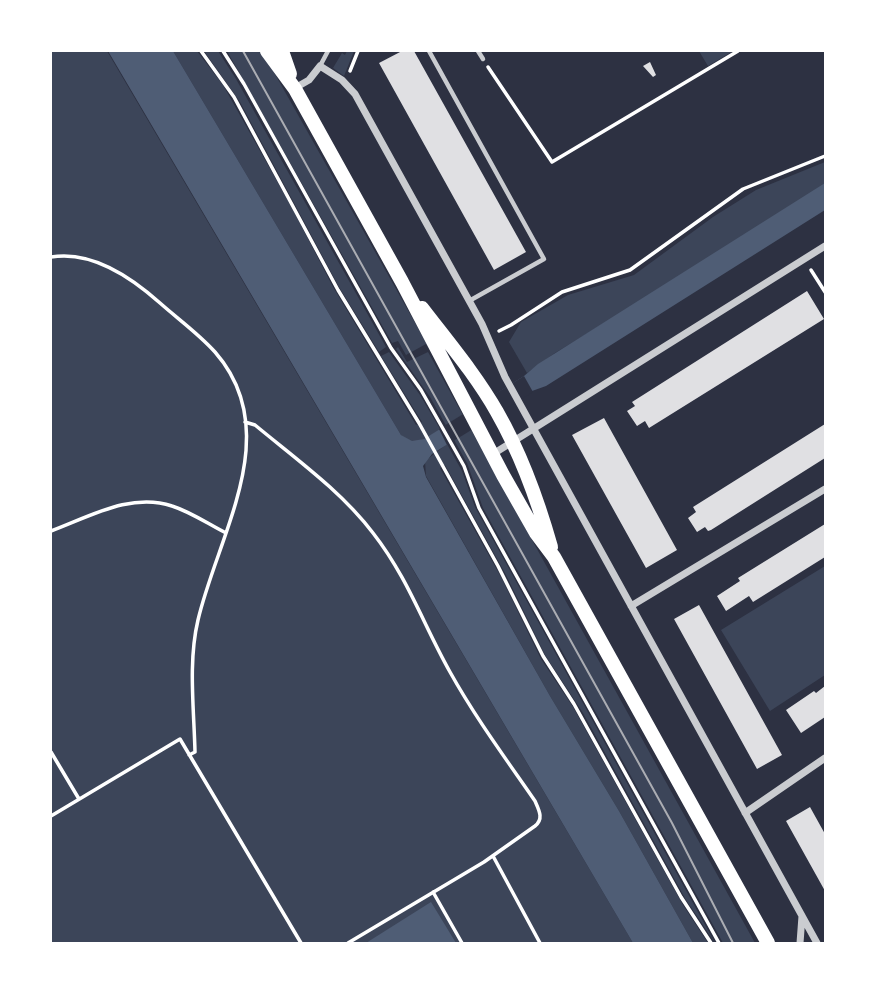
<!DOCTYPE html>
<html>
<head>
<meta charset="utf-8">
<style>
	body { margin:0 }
	#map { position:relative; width:876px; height:994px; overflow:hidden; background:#2d3142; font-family:"IBM Plex Sans",sans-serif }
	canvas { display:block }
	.frame { position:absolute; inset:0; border:52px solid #fff; pointer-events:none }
</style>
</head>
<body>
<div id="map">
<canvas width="876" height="994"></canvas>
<div class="frame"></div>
</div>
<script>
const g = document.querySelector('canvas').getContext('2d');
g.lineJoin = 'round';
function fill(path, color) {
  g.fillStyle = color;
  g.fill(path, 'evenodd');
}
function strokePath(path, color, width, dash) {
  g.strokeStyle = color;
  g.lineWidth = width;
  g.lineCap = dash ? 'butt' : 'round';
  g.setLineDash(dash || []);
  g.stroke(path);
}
fill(new Path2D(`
	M51,51h56l526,892h-582z
	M173,51h24l26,34 68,121 42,81 83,138 6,-3 -41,-66 8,-4 31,43 20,34c-14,9 -25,19 -39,6z
	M204,51h14l18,28 150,268 -7,5 -40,-65 -99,-185z
	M227,51h35l174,309 -10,-16 -20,11 -8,-14 -6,2z
	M347,51h7l-10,25 -11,-8 9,-15 3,2z
	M699,51h34l-25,15z
	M825,162v22l-112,73 -158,96 -28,20 -18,-31 12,-20 47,-27 66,-20 79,-58 43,-27z
	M398,347l9,15 21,-10 327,591h-32l-240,-435 -16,-45 -37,-66 -34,-48z
	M447,444l15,27 13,36 240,436 -29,-43 -103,-187 -38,-58 -39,-80 -61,-110 -5,3 61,109 40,82 32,48 110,198 25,38h-15l-74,-132 -69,-115 -124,-220 -1,-15z
	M825,566v109l-55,36 -49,-81z`), '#3c4559');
fill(new Path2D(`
	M108,51h65l228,384 11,6 12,-2 100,-63 14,-12 287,-181v27l-279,176 -14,5 -100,63 -9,12 3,11 124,219 69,115 74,132h-60z
	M431,902l25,41h-90z`), '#4f5d75');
fill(new Path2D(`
	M524,376l9,16 -86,53 -8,-16z`), '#2d3142');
fill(new Path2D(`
	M402,51h12l112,201 -32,18 -115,-207z
	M650,62l6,13 -3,2 -10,-11z
	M807,291l17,28 -175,109 -4,-7 -8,5 -10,-15 8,-5 -3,-4z
	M604,418l73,132 -31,18 -74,-133z
	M825,424v34l-114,72 -3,1 -3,-4 -8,5 -9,-14 8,-6 -3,-5z
	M825,524v33l-72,45 -4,-6 -23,15 -9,-15 23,-15 -2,-3z
	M699,605l83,150 -25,14 -83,-150z
	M825,686v31l-24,16 -15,-23 28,-19 2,2z
	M810,807l15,27v57l-39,-70z`), '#e0e0e3');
strokePath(new Path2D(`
	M201,51l33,46 104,193 81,133 79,143 45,90 31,48 107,193 30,46
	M223,51l21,33 147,264 30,42 21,37 22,39 15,42 240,435
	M488,67l64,95 186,-111
	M350,71l8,-20
	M51,257c41,-7 80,20 109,46 18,16 39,31 55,49 71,81 3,182 -17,268 -10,42 -4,89 -3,132l-6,3
	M811,270l14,22
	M499,331l12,-6 51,-33 68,-22 113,-81 82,-33
	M245,422l10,3c41,34 86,66 118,108 35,45 50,91 77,139 25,45 56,87 85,129 4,9 9,18 0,25l-51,36 -136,81
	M51,531c38,-14 80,-39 121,-25 19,6 36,18 54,27
	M51,752l28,47
	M51,816l129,-77 121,204
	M493,856l47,87
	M433,892l29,51`), '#fff', 3.5);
strokePath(new Path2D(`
	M429,51l115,208 -75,42
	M478,51l5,8
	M320,66l8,-15`), '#caccd0', 4.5);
strokePath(new Path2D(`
	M295,88l14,-8 11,-14 22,14 13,14 127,230 23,53 312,566
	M493,454l332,-208
	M631,606l194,-117
	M745,813l80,-55
	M800,943l2,-27`), '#caccd0', 7);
strokePath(new Path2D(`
	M267,51l28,38 107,193 101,193 33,58 18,24 214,386
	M282,51l8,23
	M422,308c26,34 54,67 75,104 24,42 41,89 54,135`), '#fff', 14);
strokePath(new Path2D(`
	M243,51l429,772 61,120`), '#abadb3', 2);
</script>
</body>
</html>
